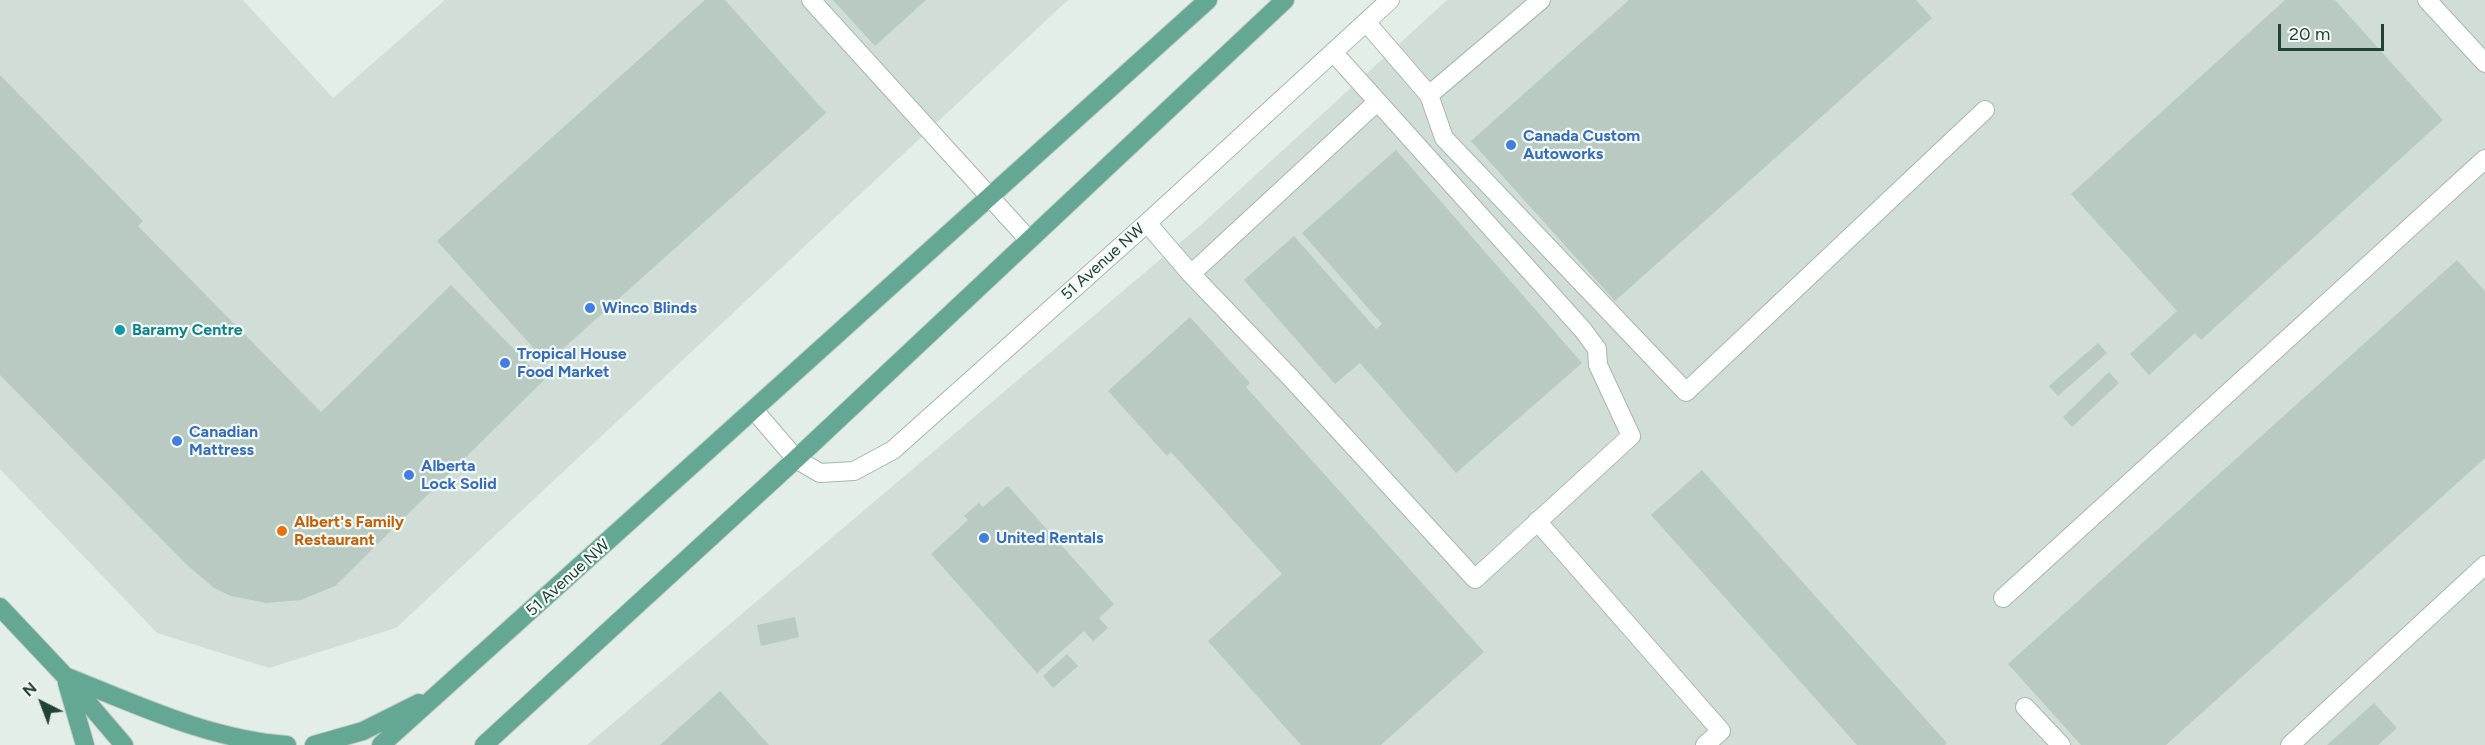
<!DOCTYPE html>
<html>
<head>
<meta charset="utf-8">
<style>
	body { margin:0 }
	#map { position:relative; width:2485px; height:745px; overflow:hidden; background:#e3eee9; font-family:Figtree,sans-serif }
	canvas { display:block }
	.north { position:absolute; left:12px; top:673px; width:60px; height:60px; -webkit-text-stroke:4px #f4faf7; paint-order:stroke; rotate:318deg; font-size:16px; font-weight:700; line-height:24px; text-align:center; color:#214237 }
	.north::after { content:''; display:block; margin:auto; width:21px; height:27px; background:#214237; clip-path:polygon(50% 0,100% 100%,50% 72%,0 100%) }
	.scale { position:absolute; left:2278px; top:24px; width:106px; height:27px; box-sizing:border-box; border:3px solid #214237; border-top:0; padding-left:8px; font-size:18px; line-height:21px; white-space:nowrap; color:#214237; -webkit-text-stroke:4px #f4faf7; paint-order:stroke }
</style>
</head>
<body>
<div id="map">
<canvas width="2485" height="745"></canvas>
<div class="north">N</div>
<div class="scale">20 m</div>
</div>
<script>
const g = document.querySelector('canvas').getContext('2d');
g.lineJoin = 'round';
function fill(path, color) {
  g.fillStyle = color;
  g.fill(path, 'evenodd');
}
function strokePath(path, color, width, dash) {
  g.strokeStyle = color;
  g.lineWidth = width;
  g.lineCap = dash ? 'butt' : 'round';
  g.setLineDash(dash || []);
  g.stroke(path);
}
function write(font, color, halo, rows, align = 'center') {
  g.font = font + ' Figtree,sans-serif';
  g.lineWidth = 4.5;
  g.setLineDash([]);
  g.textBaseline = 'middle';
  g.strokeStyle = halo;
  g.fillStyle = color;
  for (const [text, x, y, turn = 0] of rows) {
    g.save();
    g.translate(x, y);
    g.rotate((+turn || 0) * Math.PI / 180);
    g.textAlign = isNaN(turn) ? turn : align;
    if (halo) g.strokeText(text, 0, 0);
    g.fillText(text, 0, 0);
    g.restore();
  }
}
fill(new Path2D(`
	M0,0h243l90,98 112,-98h623l-672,628 -127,40 -112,-35 -157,-164z
	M1447,0h1038v745h-1898l615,-521z`), '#d1ded8');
fill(new Path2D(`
	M705,0h20l101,113 -279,250 -110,-122z
	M833,0h93l-51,46z
	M1629,0h287l16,18 -317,283 -144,-160z
	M2285,0h50l108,120 -242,220 -6,-7 -46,42 -19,-21 47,-43 -106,-117z
	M0,75l143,146 -5,5 183,186 130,-127 93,95 -209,206 -34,14 -35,3 -35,-7 -17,-8 -27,-23 -187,-190z
	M1396,150l186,213 -126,110 -96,-110 -25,21 -91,-104 50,-44 82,93 6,-5 -80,-91z
	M2457,260l28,31v167l-319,287h-85l-73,-81z
	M1190,317l60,66 -4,4 238,265 -103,93h-80l-93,-104 74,-67 -111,-122 -4,4 -59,-65z
	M2098,343l9,10 -49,43 -9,-10z
	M2109,372l10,11 -47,44 -9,-10z
	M1702,470l245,273 -2,2h-88l-206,-230z
	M1008,486l106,118 -15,14 9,10 -15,13 -9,-10 -47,42 -106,-119 37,-34 -4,-4 15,-13 4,4z
	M795,617l4,20 -38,9 -4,-21z
	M1067,654l11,12 -25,22 -10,-12z
	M720,691l49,54h-109z
	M2374,703l23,25 -19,17h-51z`), '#b8cac2');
const minor = new Path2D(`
	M811,0l218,240
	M2427,0l58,63
	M1366,22l63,73 112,-95
	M1429,95l15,43 242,254 299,-282
	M1147,223l44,51 100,104 184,201 156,-143 -33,-71 -1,-16 -14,-19 -250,-278
	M1191,274l186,-172
	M754,410l42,49 24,14 34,-2 39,-21 254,-227 243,-223
	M1537,521l184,210 -16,14
	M2003,598l482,-439
	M2025,707l36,38
	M2290,745l195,-180`);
const major = new Path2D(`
	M0,607l65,69 59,69
	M65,676c73,29 143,63 222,69
	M67,683l18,62
	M314,745l49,-14 56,-28
	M381,745l827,-745
	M484,745l312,-286 489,-459`);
strokePath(minor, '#a5b7b0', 20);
strokePath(major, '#c1cac7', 20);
strokePath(minor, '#fff', 18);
strokePath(major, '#64a893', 18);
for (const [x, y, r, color] of [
	[1511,145,6,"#3f7fe0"],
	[590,308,6,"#3f7fe0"],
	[120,330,6,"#0f9aa8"],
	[505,363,6,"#3f7fe0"],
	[177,441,6,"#3f7fe0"],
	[409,475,6,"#3f7fe0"],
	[282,531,6,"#e8710a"],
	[984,538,6,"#3f7fe0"]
]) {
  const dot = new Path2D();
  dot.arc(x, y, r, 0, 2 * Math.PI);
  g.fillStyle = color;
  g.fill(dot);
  strokePath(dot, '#f4faf7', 2);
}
write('bold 16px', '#366cbe', '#f4faf7', [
	["Canada Custom",1523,136],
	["Autoworks",1523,154],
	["Winco Blinds",602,308],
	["Tropical House",517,354],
	["Food Market",517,372],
	["Canadian",189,432],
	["Mattress",189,450],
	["Alberta",421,466],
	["Lock Solid",421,484],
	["United Rentals",996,538]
], 'left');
write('16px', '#214237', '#f4faf7', [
	["51 Avenue NW",1103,262,-42],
	["51 Avenue NW",568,578,-42]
]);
write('bold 16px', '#0d838f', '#f4faf7', [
	["Baramy Centre",132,330]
], 'left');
write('bold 16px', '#c56008', '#f4faf7', [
	["Albert's Family",294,522],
	["Restaurant",294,540]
], 'left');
</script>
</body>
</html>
